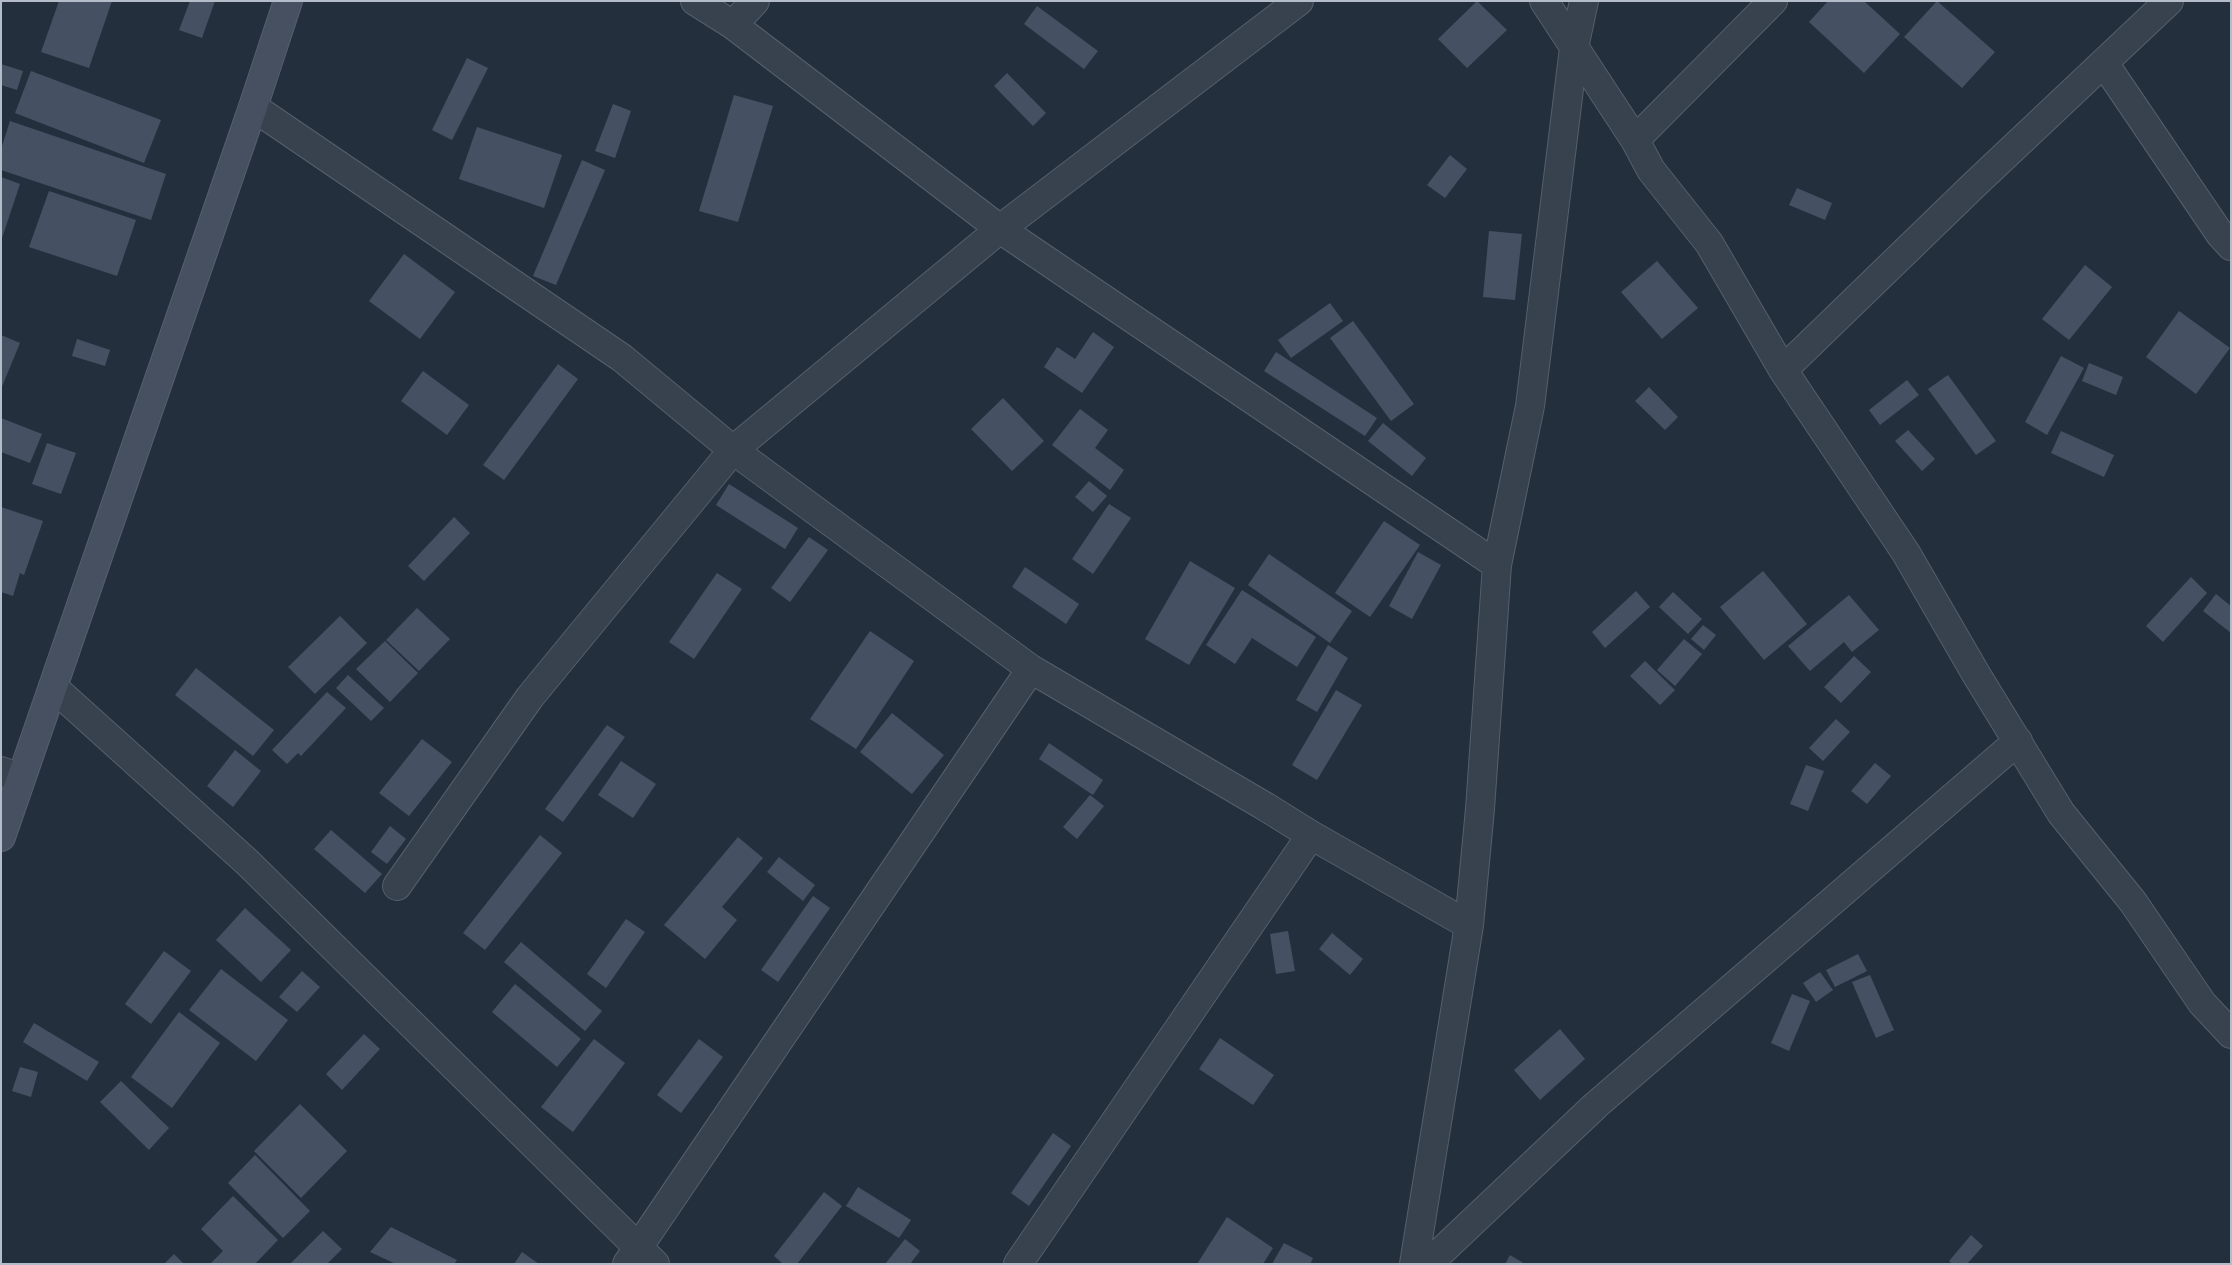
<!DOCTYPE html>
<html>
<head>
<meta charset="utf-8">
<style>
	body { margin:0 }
	#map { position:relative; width:2232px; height:1265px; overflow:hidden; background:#242f3e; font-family:Montserrat,sans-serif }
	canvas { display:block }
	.frame { position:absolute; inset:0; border:2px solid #b4bcc9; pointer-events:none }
</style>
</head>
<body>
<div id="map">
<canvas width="2232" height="1265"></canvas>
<div class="frame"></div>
</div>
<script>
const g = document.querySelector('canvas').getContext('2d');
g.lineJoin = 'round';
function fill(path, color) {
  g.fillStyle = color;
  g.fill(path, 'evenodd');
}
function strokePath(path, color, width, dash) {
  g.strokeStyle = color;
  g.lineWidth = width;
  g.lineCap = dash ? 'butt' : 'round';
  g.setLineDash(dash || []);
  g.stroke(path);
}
fill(new Path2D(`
	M59,1h53l-23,67 -48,-16z
	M190,1h25l-13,37 -23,-8z
	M1477,1l30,29 -40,38 -29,-29z
	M1828,1h36l36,33 -36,39 -55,-51z
	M1937,1l58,51 -33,36 -58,-51z
	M1037,6l61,45 -14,18 -60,-45z
	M467,58l21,10 -36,72 -20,-10z
	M1,64l22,7 -6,19 -16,-5z
	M31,71l130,49 -17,43 -129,-50z
	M1007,73l39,40 -13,13 -39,-40z
	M734,95l39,11 -35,116 -39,-11z
	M613,104l18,7 -16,47 -20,-7z
	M10,121l156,53 -15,46 -150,-50v-21z
	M477,127l85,28 -18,53 -85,-29z
	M1450,155l17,14 -22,29 -18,-13z
	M582,160l23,10 -49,115 -23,-9z
	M1,177l19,7 -18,54h-1z
	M1797,188l35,15 -7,17 -36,-15z
	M49,191l87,29 -19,56 -88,-29z
	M1489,231l33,3 -7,66 -32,-3z
	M404,254l51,38 -35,47 -51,-38z
	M1657,261l41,47 -36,31 -41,-47z
	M2085,265l27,22 -43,53 -27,-21z
	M1330,303l13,18 -52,37 -13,-18z
	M2179,311l51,37 -34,46 -50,-37z
	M1353,321l61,83 -23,17 -61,-83z
	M1093,332l21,15 -32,46 -38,-26 13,-20 18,12z
	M1,335l19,8 -19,46z
	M77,339l33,11 -5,16 -33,-10z
	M1276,352l101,66 -12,18 -101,-65z
	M2061,356l23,12 -37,67 -22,-13z
	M2089,363l34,14 -7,18 -34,-14z
	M558,364l20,15 -74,101 -21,-15z
	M423,371l46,34 -22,30 -46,-34z
	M1948,375l48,66 -20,14 -48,-66z
	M1907,380l12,15 -39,30 -11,-15z
	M1649,387l29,30 -13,13 -30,-29z
	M1003,398l41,43 -32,30 -41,-42z
	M1080,409l28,21 -13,18 29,22 -14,20 -58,-45z
	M1,418l41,16 -12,29 -29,-11z
	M1383,423l43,35 -14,18 -44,-35z
	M1908,430l27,29 -13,12 -27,-30z
	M2061,431l53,24 -10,22 -53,-24z
	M47,443l29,10 -15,41 -29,-10z
	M1089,481l18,15 -14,16 -18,-15z
	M729,484l69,44 -13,21 -69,-44z
	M1109,504l22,14 -38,56 -21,-15z
	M1,507l42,14 -19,54 -4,-2 -7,23 -12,-4z
	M454,517l16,16 -46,48 -16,-15z
	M1384,521l36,24 -50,72 -35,-24z
	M809,537l19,13 -38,52 -19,-14z
	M1418,552l23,13 -29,54 -23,-13z
	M1269,554l83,57 -22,32 -82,-58z
	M1190,561l45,27 -46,77 -44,-26z
	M1025,567l54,37 -13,20 -54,-37z
	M1763,571l44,53 -43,36 -44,-53z
	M717,573l25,16 -48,70 -25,-17z
	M2191,577l16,16 -44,49 -17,-16z
	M1242,590l74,47 -19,30 -45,-29 -17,26 -29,-19z
	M1636,591l14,16 -45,41 -13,-16z
	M1673,592l29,27 -14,15 -29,-27z
	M2216,594l15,12v27l-28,-22z
	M1849,595l30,35 -27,22 -8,-10 -34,29 -22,-25z
	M417,608l33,31 -31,32 -33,-31z
	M340,616l27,27 -52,51 -27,-27z
	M1703,625l13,10 -12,15 -13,-11z
	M870,631l44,30 -58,88 -46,-30z
	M1684,639l18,15 -27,32 -18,-16z
	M385,641l33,32 -28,29 -34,-33z
	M1328,645l20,13 -31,54 -21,-12z
	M1854,656l17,16 -30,31 -17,-16z
	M1645,661l30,29 -15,15 -30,-29z
	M196,668l78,62 -21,26 -78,-61z
	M348,675l36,33 -13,13 -35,-33z
	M1336,690l26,15 -45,75 -25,-15z
	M327,692l19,16 -45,48 -3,-3 -11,11 -15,-14z
	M892,713l52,42 -32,39 -52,-42z
	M1836,719l14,13 -27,29 -14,-13z
	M607,725l18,12 -62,85 -18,-13z
	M422,739l30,23 -43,54 -30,-23z
	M1049,743l54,37 -10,15 -54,-36z
	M235,750l26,21 -28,36 -26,-21z
	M621,761l35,23 -23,34 -35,-23z
	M1875,763l16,13 -24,28 -16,-13z
	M1806,765l18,6 -16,40 -18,-7z
	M1090,795l14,11 -27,33 -14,-12z
	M390,826l16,13 -19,25 -16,-12z
	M331,830l51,44 -17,19 -51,-44z
	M540,835l22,18 -77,97 -22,-17z
	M738,837l25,21 -41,49 15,13 -32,39 -41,-34z
	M779,857l36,28 -12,16 -36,-29z
	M813,896l17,12 -52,74 -17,-12z
	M245,908l46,42 -30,32 -45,-42z
	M626,919l19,13 -39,56 -19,-14z
	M1288,931l7,40 -19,3 -6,-40z
	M1332,933l31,26 -13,16 -31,-26z
	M521,942l81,69 -17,20 -81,-69z
	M164,951l27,20 -40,53 -26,-20z
	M1858,954l9,17 -32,16 -9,-17z
	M221,969l67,51 -32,41 -67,-51z
	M302,971l18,16 -23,25 -18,-15z
	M1820,972l13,18 -17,12 -13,-19z
	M1870,975l24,55 -18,8 -24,-56z
	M515,984l66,55 -24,28 -65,-55z
	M1792,994l18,7 -21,50 -18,-8z
	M179,1012l41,31 -48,65 -41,-31z
	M34,1023l65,39 -12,19 -64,-39z
	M1560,1029l25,30 -45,41 -26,-30z
	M364,1034l16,15 -38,41 -16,-16z
	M1220,1038l54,37 -21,30 -54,-36z
	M594,1039l31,24 -52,69 -32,-25z
	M699,1039l24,18 -42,56 -24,-18z
	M20,1067l18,5 -7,25 -19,-6z
	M121,1081l48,47 -20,22 -49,-48z
	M300,1104l47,47 -46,47 -47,-47z
	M1053,1133l18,13 -42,60 -18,-13z
	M255,1155l55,56 -27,27 -55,-55z
	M858,1187l53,33 -12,18 -53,-32z
	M824,1192l18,14 -45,58h-14l-9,-8z
	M233,1196l45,44 -23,24h-45l13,-13 -22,-22z
	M1227,1217l46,31 -10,16h-66z
	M391,1227l66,33 -3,4h-58l-26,-12z
	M323,1231l19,18 -15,15h-37z
	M1971,1235l12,11 -16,18h-15l-3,-3z
	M905,1239l15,12 -10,13h-25z
	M1284,1243l29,15 -3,6h-38z
	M522,1252l17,12h-25z
	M174,1254l10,10h-20z
	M1510,1255l15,9h-20z`), '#455162');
const street = new Path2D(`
	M695,1l38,24 267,204 497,336
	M1544,1l91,139 16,30 58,73 74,127 123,183 70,121 85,139 72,89 69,101 29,31
	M733,25l22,-24
	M2104,63l116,171 11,12
	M253,107l369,251 111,92 298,219 235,138 45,28 158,90
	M1635,140l138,-139
	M1783,370l191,-185 195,-184
	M53,687l194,175 408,402
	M1,771l19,7
	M397,886l133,-189 203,-247 267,-221 299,-228
	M627,1264l404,-595
	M1018,1264l293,-429
	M1414,1264l55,-339 11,-116 17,-244 33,-159 44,-358 10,-47
	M1428,1264l168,-159 422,-364`);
const secondary = new Path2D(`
	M1,837l252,-730 35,-106`);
strokePath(street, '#565f6c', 30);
strokePath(secondary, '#565f6c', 30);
strokePath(street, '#38414e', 28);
strokePath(secondary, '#465061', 28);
</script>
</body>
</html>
